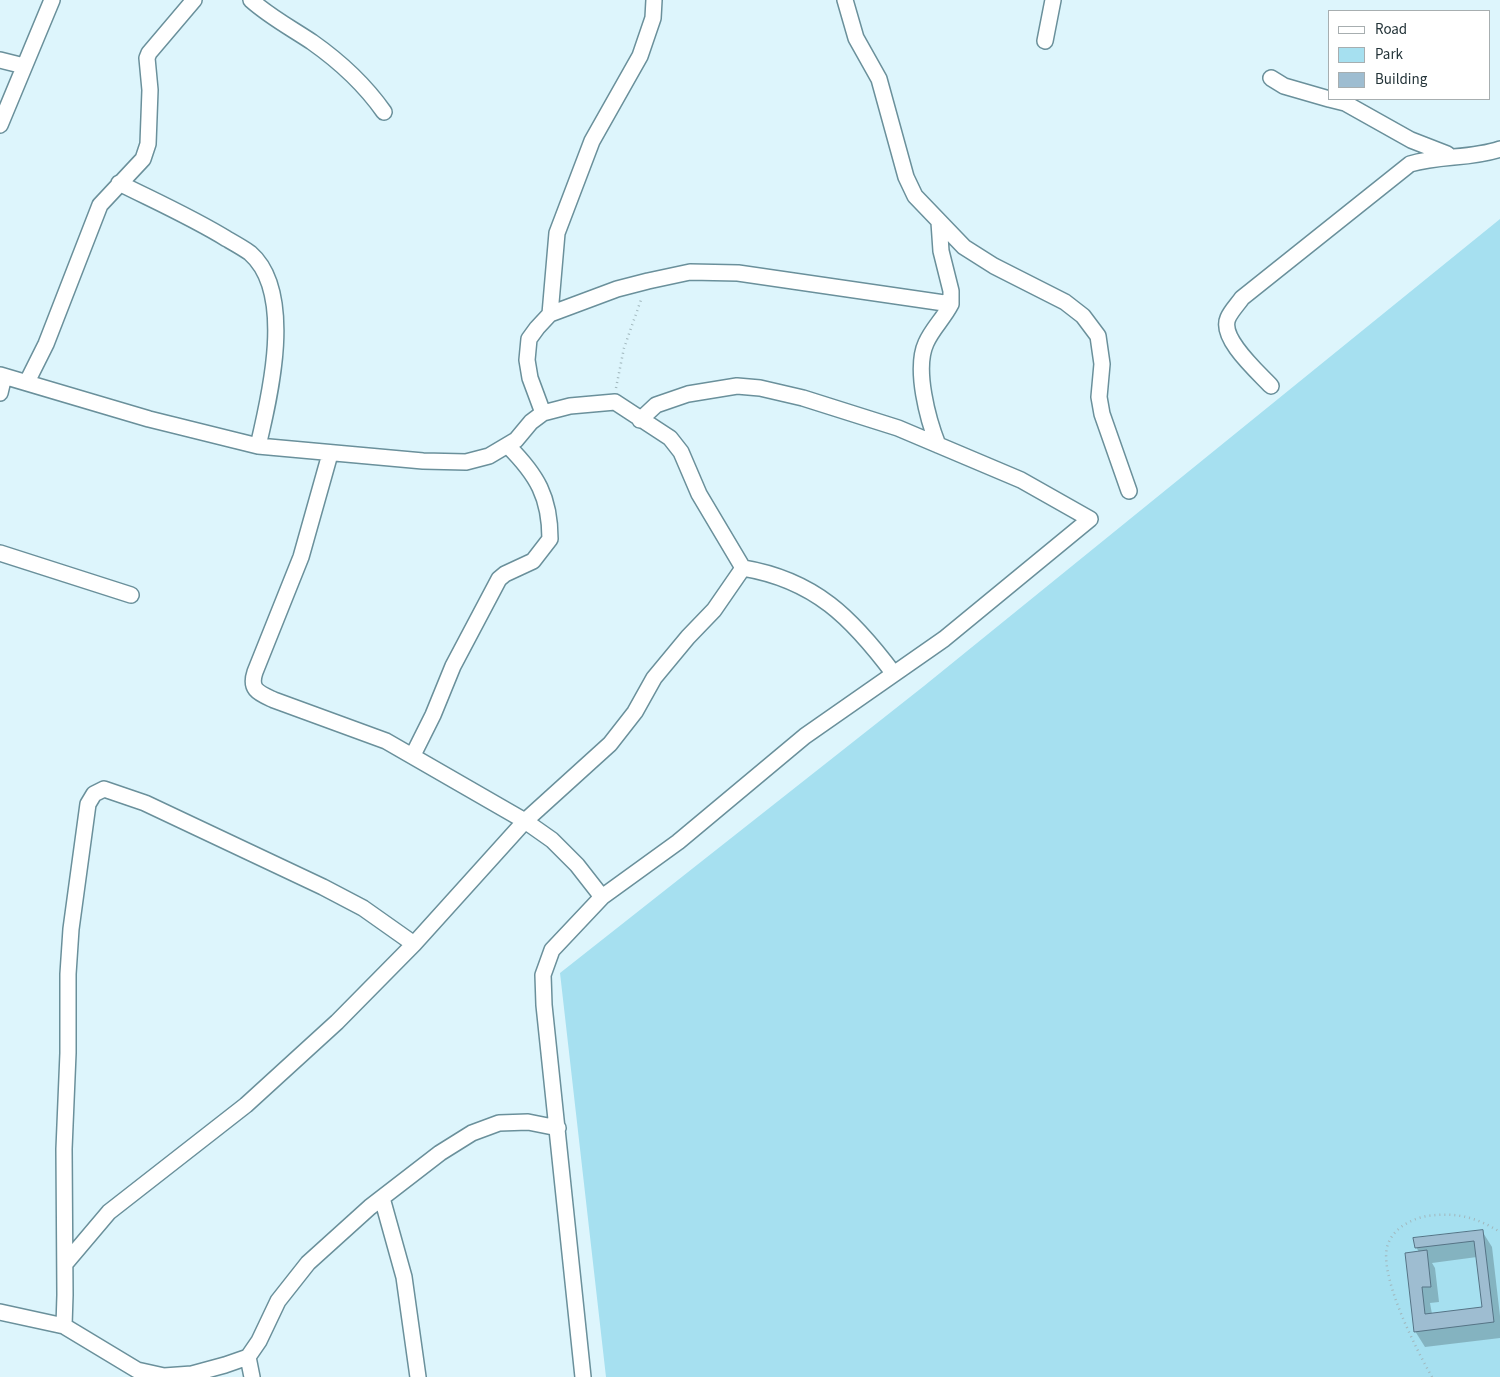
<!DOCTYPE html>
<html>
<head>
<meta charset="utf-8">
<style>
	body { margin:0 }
	#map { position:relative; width:1500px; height:1377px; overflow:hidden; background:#ddf5fc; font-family:"Source Sans 3",sans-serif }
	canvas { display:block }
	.legend { position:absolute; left:1328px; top:10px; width:162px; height:90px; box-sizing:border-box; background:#fff; border:1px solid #a7aeb0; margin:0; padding:6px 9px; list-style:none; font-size:15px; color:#243439 }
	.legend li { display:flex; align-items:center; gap:10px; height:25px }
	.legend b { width:25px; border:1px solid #a7aeb0 }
</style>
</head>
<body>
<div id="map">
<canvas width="1500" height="1377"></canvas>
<ul class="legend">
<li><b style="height:6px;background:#fff"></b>Road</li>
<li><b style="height:14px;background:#a6e0f0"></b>Park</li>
<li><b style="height:14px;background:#9ebdd1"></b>Building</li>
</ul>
</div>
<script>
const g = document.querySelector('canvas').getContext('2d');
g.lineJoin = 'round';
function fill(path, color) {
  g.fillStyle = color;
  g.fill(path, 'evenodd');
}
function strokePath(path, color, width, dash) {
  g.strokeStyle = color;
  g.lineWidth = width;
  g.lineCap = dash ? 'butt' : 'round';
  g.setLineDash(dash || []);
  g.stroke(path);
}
fill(new Path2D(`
	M1500,219v1158h-894l-46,-404 364,-287z`), '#a6e0f0');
fill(new Path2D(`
	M1482,1231l10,16 8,69v22l-75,9 -10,-16 4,-79 -3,-5zM1477,1257l6,51 -51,6 -2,-11 9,-1 -4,-34 -3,-5z`), '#0003');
const building = new Path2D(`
	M1483,1230l11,92 -80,10 -9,-79 22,-3 4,37h-9l3,27 57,-7 -8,-66 -59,7 -2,-10z`);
fill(building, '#9ebdd1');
strokePath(building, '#567486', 1);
const minor = new Path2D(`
	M251,0c19,17 40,28 61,42 27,19 53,43 72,70
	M845,0l11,38 23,41 27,98 9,19 49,51 30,19 71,36 18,14 15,20 4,28 -3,33 3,17 27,77
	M1045,41l8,-41
	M0,60l24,6
	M1271,78l13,8 45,13
	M1329,99l16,4 66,37 36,14
	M0,125l52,-125
	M119,183c36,18 74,35 108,56 7,4 16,9 23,14 45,39 20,143 8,193
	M939,222l2,29 10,40v13
	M550,314l7,-81 35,-92 48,-85 13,-38 1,-18
	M0,375l149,44 109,27 165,15 43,1 23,-6 27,-16 15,-18 12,-9 27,-7 45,-4 55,36 11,14 18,42 44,74c72,12 109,50 151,106
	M27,382l19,-38 54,-139 43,-46 5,-15 2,-54 -3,-32 2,-5 45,-53
	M1271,386c-13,-14 -52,-48 -43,-68 3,-7 10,-14 14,-20l168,-134c30,-9 61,-5 90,-15
	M0,393l4,-17
	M543,413l-13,-35 -3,-18 2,-21 8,-11 13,-14 67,-25 31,-8 42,-9 48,1 213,31c-7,14 -19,25 -25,39 -12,26 2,77 12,102
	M330,454l-29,103 -46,115c-6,18 4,21 19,28l112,41 139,80 27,19 25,25 25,32
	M0,553l131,42
	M413,755l20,-40 20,-49 46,-87 6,-5 28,-13 17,-22c0,-42 -13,-64 -42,-93
	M382,1198l22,79 14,100
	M65,1264l44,-52 137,-107 91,-83 77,-78 111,-123 85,-77 25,-32 19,-34 34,-41 26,-27 29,-42
	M0,1312l64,14 73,44 27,6 28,-2 33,-9 23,-8 11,-16 19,-40 30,-38 62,-56 70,-54 32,-20 27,-10 29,-1 30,6
	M64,1326l1,-31 -1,-146 4,-96v-79l3,-45 17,-125 6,-10 10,-5 41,14 178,84 40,21 51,36
	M248,1357l4,20
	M583,1377l-39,-372 -1,-30 9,-25 50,-53 76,-55 127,-106 139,-97 146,-120 -69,-39 -123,-52 -95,-30 -43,-10 -23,-2 -49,8 -32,11 -16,15`);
strokePath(minor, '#6a909b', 18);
strokePath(new Path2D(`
	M616,388l8,-40 18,-51
	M1432,1377c-15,-26 -55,-104 -44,-133 6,-16 23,-25 39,-28 29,-4 49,1 73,16`), '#a1b7bd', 2.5, [1, 4]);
strokePath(minor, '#fff', 15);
</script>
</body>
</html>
